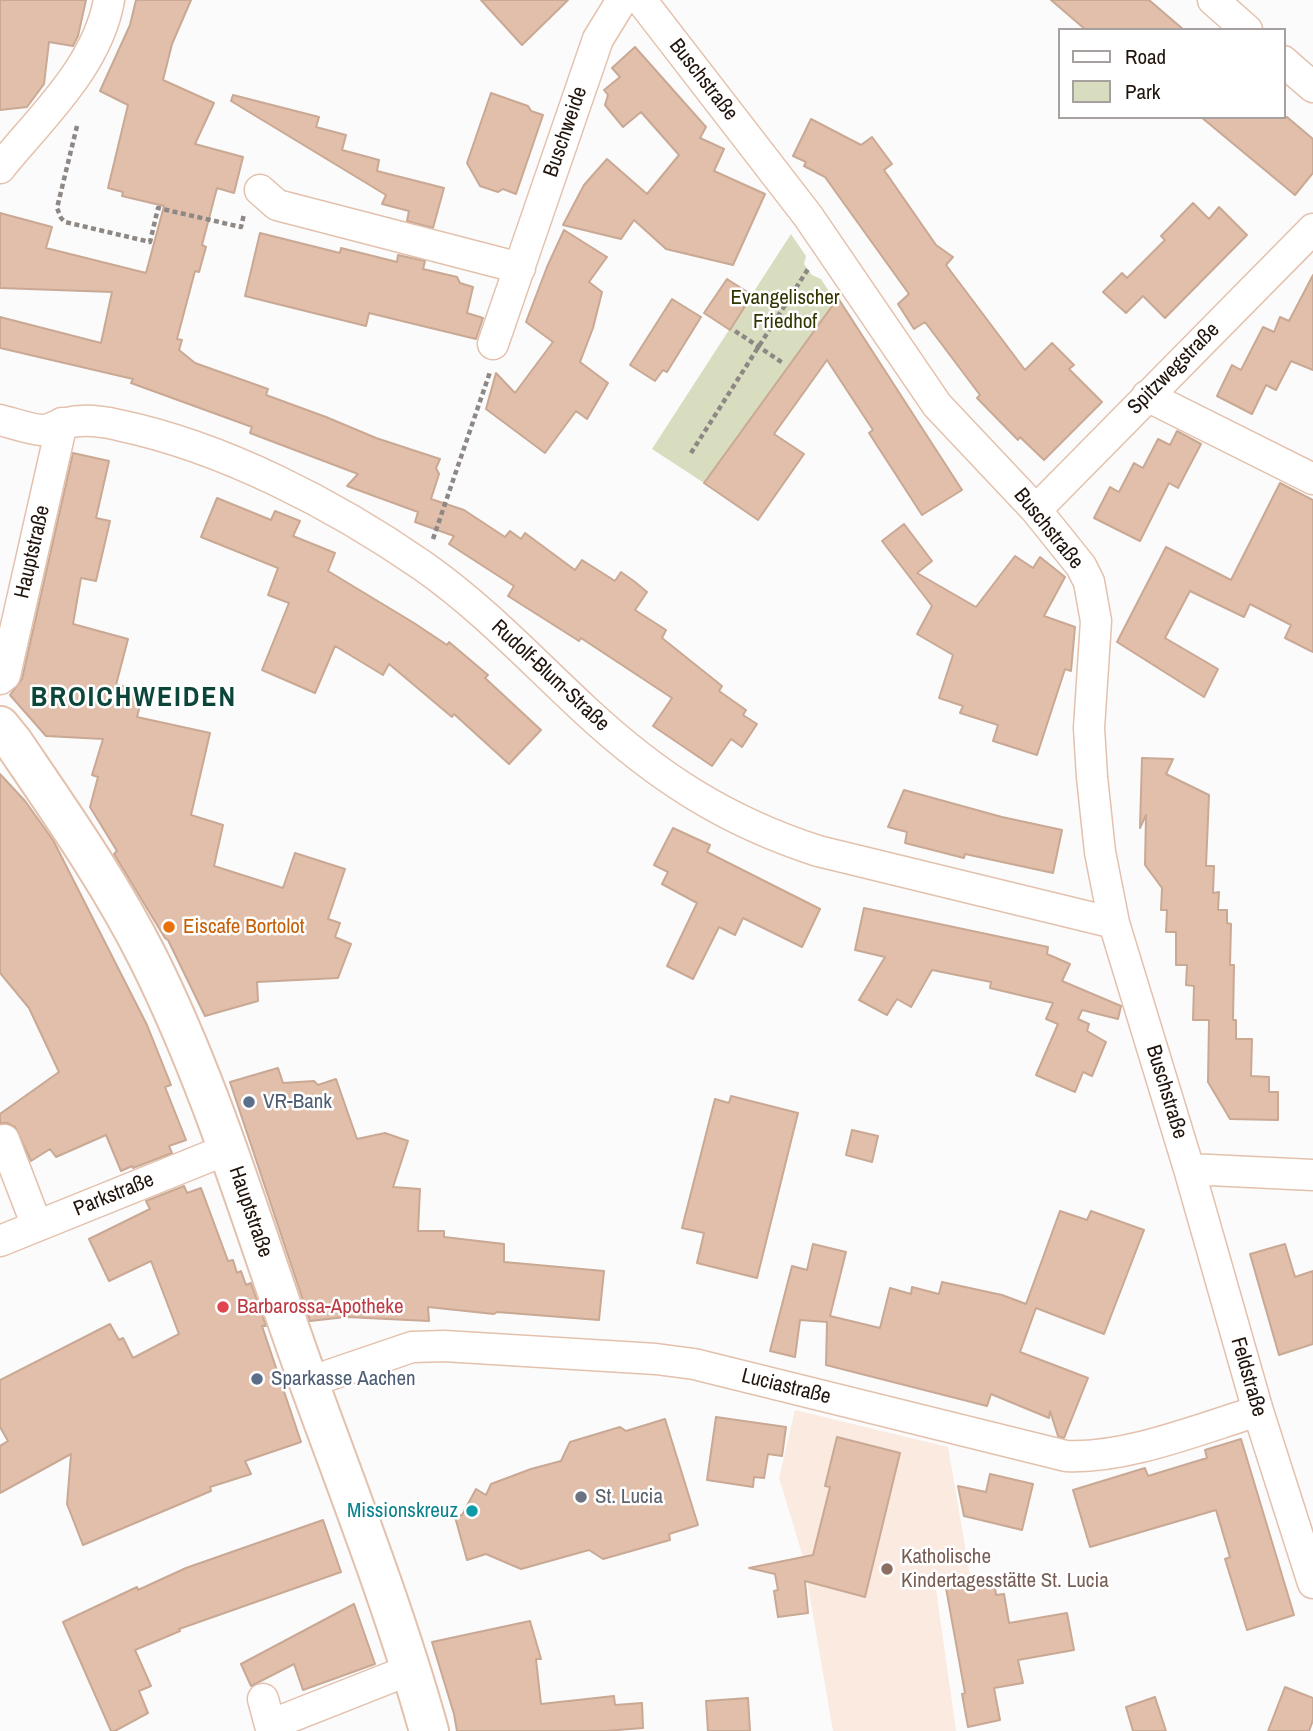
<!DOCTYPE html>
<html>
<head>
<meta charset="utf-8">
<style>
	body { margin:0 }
	#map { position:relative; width:1313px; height:1731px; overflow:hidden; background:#fbfbfb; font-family:"Archivo Narrow",sans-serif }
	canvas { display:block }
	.legend { position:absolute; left:1058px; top:28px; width:228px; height:91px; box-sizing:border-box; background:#fff; border:2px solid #a6a19f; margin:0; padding:9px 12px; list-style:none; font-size:21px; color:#21150e }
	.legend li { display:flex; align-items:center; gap:14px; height:35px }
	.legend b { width:35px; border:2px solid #a6a19f }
</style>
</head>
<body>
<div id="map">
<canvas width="1313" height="1731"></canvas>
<ul class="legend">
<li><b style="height:9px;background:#fff"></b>Road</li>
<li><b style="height:19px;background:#d9ddc0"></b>Park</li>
</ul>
</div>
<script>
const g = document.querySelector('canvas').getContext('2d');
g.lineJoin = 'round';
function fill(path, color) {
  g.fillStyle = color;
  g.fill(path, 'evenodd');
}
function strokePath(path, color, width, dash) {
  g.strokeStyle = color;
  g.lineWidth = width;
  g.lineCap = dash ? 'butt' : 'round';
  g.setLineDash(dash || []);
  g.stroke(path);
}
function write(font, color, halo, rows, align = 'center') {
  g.font = font + ' "Archivo Narrow",sans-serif';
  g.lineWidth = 5;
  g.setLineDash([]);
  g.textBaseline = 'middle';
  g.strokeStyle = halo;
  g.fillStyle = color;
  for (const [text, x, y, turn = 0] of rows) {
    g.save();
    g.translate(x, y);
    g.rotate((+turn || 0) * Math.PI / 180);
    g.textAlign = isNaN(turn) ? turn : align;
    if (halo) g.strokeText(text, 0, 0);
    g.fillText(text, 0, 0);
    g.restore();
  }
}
fill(new Path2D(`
	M795,1410l153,37 23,134 -35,8 20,142h-123l-30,-174 -24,-79z`), '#fbeae0');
fill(new Path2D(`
	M791,234l15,22 -2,8 8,11 9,4 15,23 -132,181 -52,-34z`), '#d9ddc0');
const building = new Path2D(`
	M0,0h86l-8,36 -5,10 -24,-4 -5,42 -17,23 -27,3z
	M136,0h55l-19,44 -9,36 51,23 -19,41 48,13 -9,36 -17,-5 -15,57 4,2 -7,25 -4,-1 -18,68 5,1 -3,10 16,13 73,26 -2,6 60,22 50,21 64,21 -4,9 3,6 -8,25 33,11 41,27 5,-6 11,8 4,-6 50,37 7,-10 33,21 6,-9 14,10 12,10 -12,18 31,20 -4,8 60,48 -3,5 27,19 -3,5 14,9 -15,23 -11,-8 -19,27 -59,-40 19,-28 -91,-60 -2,3 -71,-45 6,-10 -65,-42 5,-8 -39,-14 3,-10 -71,-26 11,-12 -108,-41 2,-6 -121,-44 2,-4 -133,-31v-31l101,26 11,-51 -112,-4v-75l52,14 -6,21 100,25 18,-67 -42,-10 1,-4 -15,-4 20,-83 -28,-14 30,-66z
	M481,0h87l-46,45z
	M1051,0h98l35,30h-98z
	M635,47l71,80 -6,11 24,11 -10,22 51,23 -32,71 -67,-16 -32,-29 -13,19 -58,-14 21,-40 23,-26 40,35 32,-39 -38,-43 -18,15 -18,-22 3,-10 -4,-5 16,-13 -8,-9z
	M491,93l37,13 3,5 12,4 -27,79 -13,-5 -5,3 -18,-6 -13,-23z
	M233,95l86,22 -3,10 30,8 -4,15 37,10 -2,11 67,17 -11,40 -26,-7 2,-10 -27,-7 4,-9 -155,-94z
	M1201,117h86l26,22v34l-18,22z
	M811,119l50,26 11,-8 20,27 -8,6 52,75 17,12 -7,8 79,105 27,-27 22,22 -5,4 33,33 -58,58 -24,-23 -2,3 -41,-42 3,-3 -55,-73 -11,7 -16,-25 11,-10 -84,-117 -21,-11 2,-4 -13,-6z
	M1193,203l16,16 10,-12 28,28 -82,83 -22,-22 -17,17 -23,-21 19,-19 5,5 38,-38 -4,-4z
	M564,230l43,27 -18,25 13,10 -9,36 -13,34 28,21 -21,36 -11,-8 -31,42 -59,-44 10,-36 19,20 38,-51 -27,-20 21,-55z
	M260,233l80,20 1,-5 56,14 1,-7 27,6 -2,8 34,8 3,6 13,4 -6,26 16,5 -7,21 -107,-26 -3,13 -121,-30z
	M1313,275v95l-22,-9 -15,29 -10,-5 -14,29 -35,-18 15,-31 9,5 22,-43 11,5 6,-15 9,4z
	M727,279l25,16 -22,35 -26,-17z
	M838,298l124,192 -40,25 -53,-82 4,-3 -46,-70 -53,74 30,20 -46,66 -54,-37z
	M672,299l29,18 -34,55 -4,-2 -8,11 -25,-16z
	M1177,431l24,13 -23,44 -9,-5 -29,58 -46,-23 16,-31 9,5 15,-29 9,5 15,-29 12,6z
	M73,453l36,8 -13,57 14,3 -14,60 -15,-3 -8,46 55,15 -12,46 28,5 -7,27 73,16 -19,82 32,10 -9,41 69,22 12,-35 50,16 -17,50 12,4 -5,14 16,7 -13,34 -81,4 1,19 -53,15 -37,-76 -3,-2 -51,-84 3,-3 -27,-44 8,-30 -6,-2 11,-36 -57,-3 -36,-41 12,-16z
	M1280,483l33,17v152l-28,-14 6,-13 -41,-21 -6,13 -54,-26 -25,47 53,31 -14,28 -87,-55 49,-95 65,33z
	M217,498l54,22 4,-9 25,10 -7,15 42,17 -7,18 86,52 33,22 2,-3 39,33 -3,3 56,52 -32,34 -55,-50 -2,3 -63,-53 -6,11 -48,-29 -20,47 -53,-23 27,-67 -21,-8 10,-27 -77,-31z
	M904,524l28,37 -15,12 59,34 39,-51 18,12 7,-11 25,20 -21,39 31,11 -4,44 -6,-2 -28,86 -44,-14 5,-16 -38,-12 3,-7 -24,-8 14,-43 -36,-21 15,-28 -50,-65z
	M1142,758l31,1 -7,15 43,21 -3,71h8l-1,27 6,-1 -1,18h9v13l4,1 -1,41h4l-1,55h3v19h16l-1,37 18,1v15h9v28l-48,-1 -22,-37 1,-62h-16l1,-34 -8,-1 1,-20h-11v-33h-10l1,-22h-6l1,-22 -17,-23 1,-50 -6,13z
	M0,774l25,27 28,39 94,185 24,60 -6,2 21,53 -17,6 3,7 -39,15 -1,-2 -11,5 -15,-36 -50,22 -6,-8 -19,12 -16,-34 -8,-4h-7v-9l59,-42 -30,-64 -29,-35z
	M904,790l98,27 60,13 -9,43 -88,-19 -1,4 -59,-15 2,-11 -19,-5z
	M673,828l37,17 -3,7 113,57 -18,38 -59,-29 -8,17 -16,-8 -26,52 -26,-13 30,-63 -35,-19 6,-12 -14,-7z
	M864,908l184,39 -1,7 23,10 -8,17 59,25 -3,13 -36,-9 -4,9 11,5 -2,7 19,11 -14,34 -9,-4 -8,20 -39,-17 22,-51 -12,-5 7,-16 -63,-15 1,-6 -59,-12 -21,37 -14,-8 -10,16 -28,-15 26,-43 -30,-7z
	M278,1068l5,15 31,-2 4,4 18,-6 21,60 28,-6 23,8 -15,46 27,2 -2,42h26v6l60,7v18l100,9 -5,49 -102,-8 -3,2 -66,-7 1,14 -83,-4 -36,4 -80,-239z
	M731,1096l67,17 -41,165 -60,-15 7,-30 -22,-5 33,-129 14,4z
	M852,1130l26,6 -6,26 -26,-7z
	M184,1186l3,7 14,-5 27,73 5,-1 4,13 4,-2 5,14 5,-2 15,43h-4l39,116 -56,19 6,13 -41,13 1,4 -128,54 -16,-41 4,-50 -71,39v-47l8,-5 -8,-14v-47l110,-56 9,16 4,-2 10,20 46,-24 -28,-73 -42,20 -20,-42 61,-30 -4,-8z
	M1060,1211l27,9 4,-9 53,19 -40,104 -68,-26 -16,44 68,26 -24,60 -6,-2 -8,-25 -1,7 -58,-24 -4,12 -161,-41 1,-43 -27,-2 -5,37 -25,-6 22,-85 15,4 6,-26 33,8 -16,64 50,12 10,-40 21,6 1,-7 27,7 3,-12 60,13 24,9z
	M1285,1244l10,33 18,-6v73l-34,11 -29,-101z
	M716,1417l70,10 -4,29 -14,-2 -4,24 -10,-1 -1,10 -46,-7z
	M665,1419l33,106 -29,9 1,6 -67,19 -14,-9 -68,19 -35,-15 -19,6 -12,-43 7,-2 14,-26 10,6 5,-11 40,-15 30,-8 9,-19 50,-15 6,4z
	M837,1437l63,16 -35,144 -60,-16 3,32 -30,4 -4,-26 4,-1 -3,-16 -26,-6 64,-13 17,-68 -5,-1z
	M1241,1439l53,176 -47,15 -22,-71 5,-2 -14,-47 -126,37 -17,-57 72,-22 3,8 59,-18 -2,-8z
	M990,1474l43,10 -11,46 -58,-14 -6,-30 28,6z
	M323,1520l18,52 -162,57 1,2 -45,19 16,36 -12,5 9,22 -33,18h-4l-48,-109 74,-35 1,3 48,-22z
	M994,1580l2,15 8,-1 5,29 58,-10 7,37 -56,10 5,23 -29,5 6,32 -32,7 -6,-33 3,-1 -19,-105z
	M354,1604l21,60 -72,26 -9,-26 -43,22 -10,-22z
	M530,1621l11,38h-5l5,45 73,-8 1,9 27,-2 1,25 -38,3h-148l-3,-17 -22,-72z
	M1285,1687l28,11v22l-4,11h-41z
	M1155,1697l11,34h-33l-7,-24z
	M748,1698l2,33h-42l-2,-30z`);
fill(building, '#e1bfab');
strokePath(building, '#c9a894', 2);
const minor = new Path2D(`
	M641,0l167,216 129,189 99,105 45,56 8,16 7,39 -7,107 3,49 8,75 14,71 75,246 69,242 55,172
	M1213,0l34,30
	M1283,61l30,26
	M0,168c41,-51 97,-101 109,-168
	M260,190l17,15 243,63
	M493,344l105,-305 24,-39
	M1147,396l166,83
	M0,420c13,3 28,9 41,10 8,1 17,-6 25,-7 17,-4 35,-2 52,2 106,22 217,80 305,141 60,42 109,95 162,144 71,66 140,111 233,141l296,72
	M1036,510l277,-281
	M0,679l5,-4 57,-252
	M4,1140l33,86
	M1189,1169l124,6
	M0,1241l228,-92
	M309,1382l103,-35 32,-1 212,13 38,5 372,92c60,3 133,-27 192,-45
	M263,1699l7,26 142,-56`);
const major = new Path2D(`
	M0,726l13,16c48,71 97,140 135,216 68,136 109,283 161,425 42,115 87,230 120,348`);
strokePath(minor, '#e3c1ad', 33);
strokePath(major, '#e3c1ad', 42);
strokePath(new Path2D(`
	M77,126l-20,82 4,10 4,4 85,20 8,-34 83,19 3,-13
	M735,331l48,32
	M691,453l117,-184
	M433,539l57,-167`), '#8e8885', 4.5, [5, 3.5]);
strokePath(minor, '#fff', 30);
strokePath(major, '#fff', 38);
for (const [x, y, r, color] of [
	[169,927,7,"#e8710a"],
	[249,1102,7,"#5c6f8a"],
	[223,1307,7,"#e0444e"],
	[257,1379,7,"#5c6f8a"],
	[581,1497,7,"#6b7280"],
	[472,1511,7,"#0f9aa8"],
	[887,1569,7,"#8d6e63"]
]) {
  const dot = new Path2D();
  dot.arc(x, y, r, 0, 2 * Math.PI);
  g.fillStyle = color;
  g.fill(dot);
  strokePath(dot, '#fff', 2.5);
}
write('21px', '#21150e', '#fff', [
	["Buschstraße",703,80,52],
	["Buschweide",566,132,-71],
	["Spitzwegstraße",1174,369,-45],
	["Buschstraße",1048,529,51],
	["Hauptstraße",33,552,-77],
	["Rudolf-Blum-Straße",550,676,43],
	["Buschstraße",1166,1092,73],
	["Parkstraße",114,1195,-22],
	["Hauptstraße",250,1212,71],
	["Feldstraße",1248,1377,74],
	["Luciastraße",786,1387,14]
]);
write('21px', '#323500', '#fff', [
	["Evangelischer",785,298],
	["Friedhof",785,322]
]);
write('21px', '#c56008', '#fff', [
	["Eiscafe Bortolot",183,927]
], 'left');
write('21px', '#4e5e75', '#fff', [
	["VR-Bank",263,1102],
	["Sparkasse Aachen",271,1379]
], 'left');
write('21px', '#be3a42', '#fff', [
	["Barbarossa-Apotheke",237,1307]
], 'left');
write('21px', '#5b616d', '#fff', [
	["St. Lucia",595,1497]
], 'left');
write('21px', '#0d838f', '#fff', [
	["Missionskreuz",458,1511]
], 'right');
write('21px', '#785e54', '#fff', [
	["Katholische",901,1557],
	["Kindertagesstätte St. Lucia",901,1581]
], 'left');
g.letterSpacing = '2px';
write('bold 28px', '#0c463b', '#fff', [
	["BROICHWEIDEN",134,698]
]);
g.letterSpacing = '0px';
</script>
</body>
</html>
